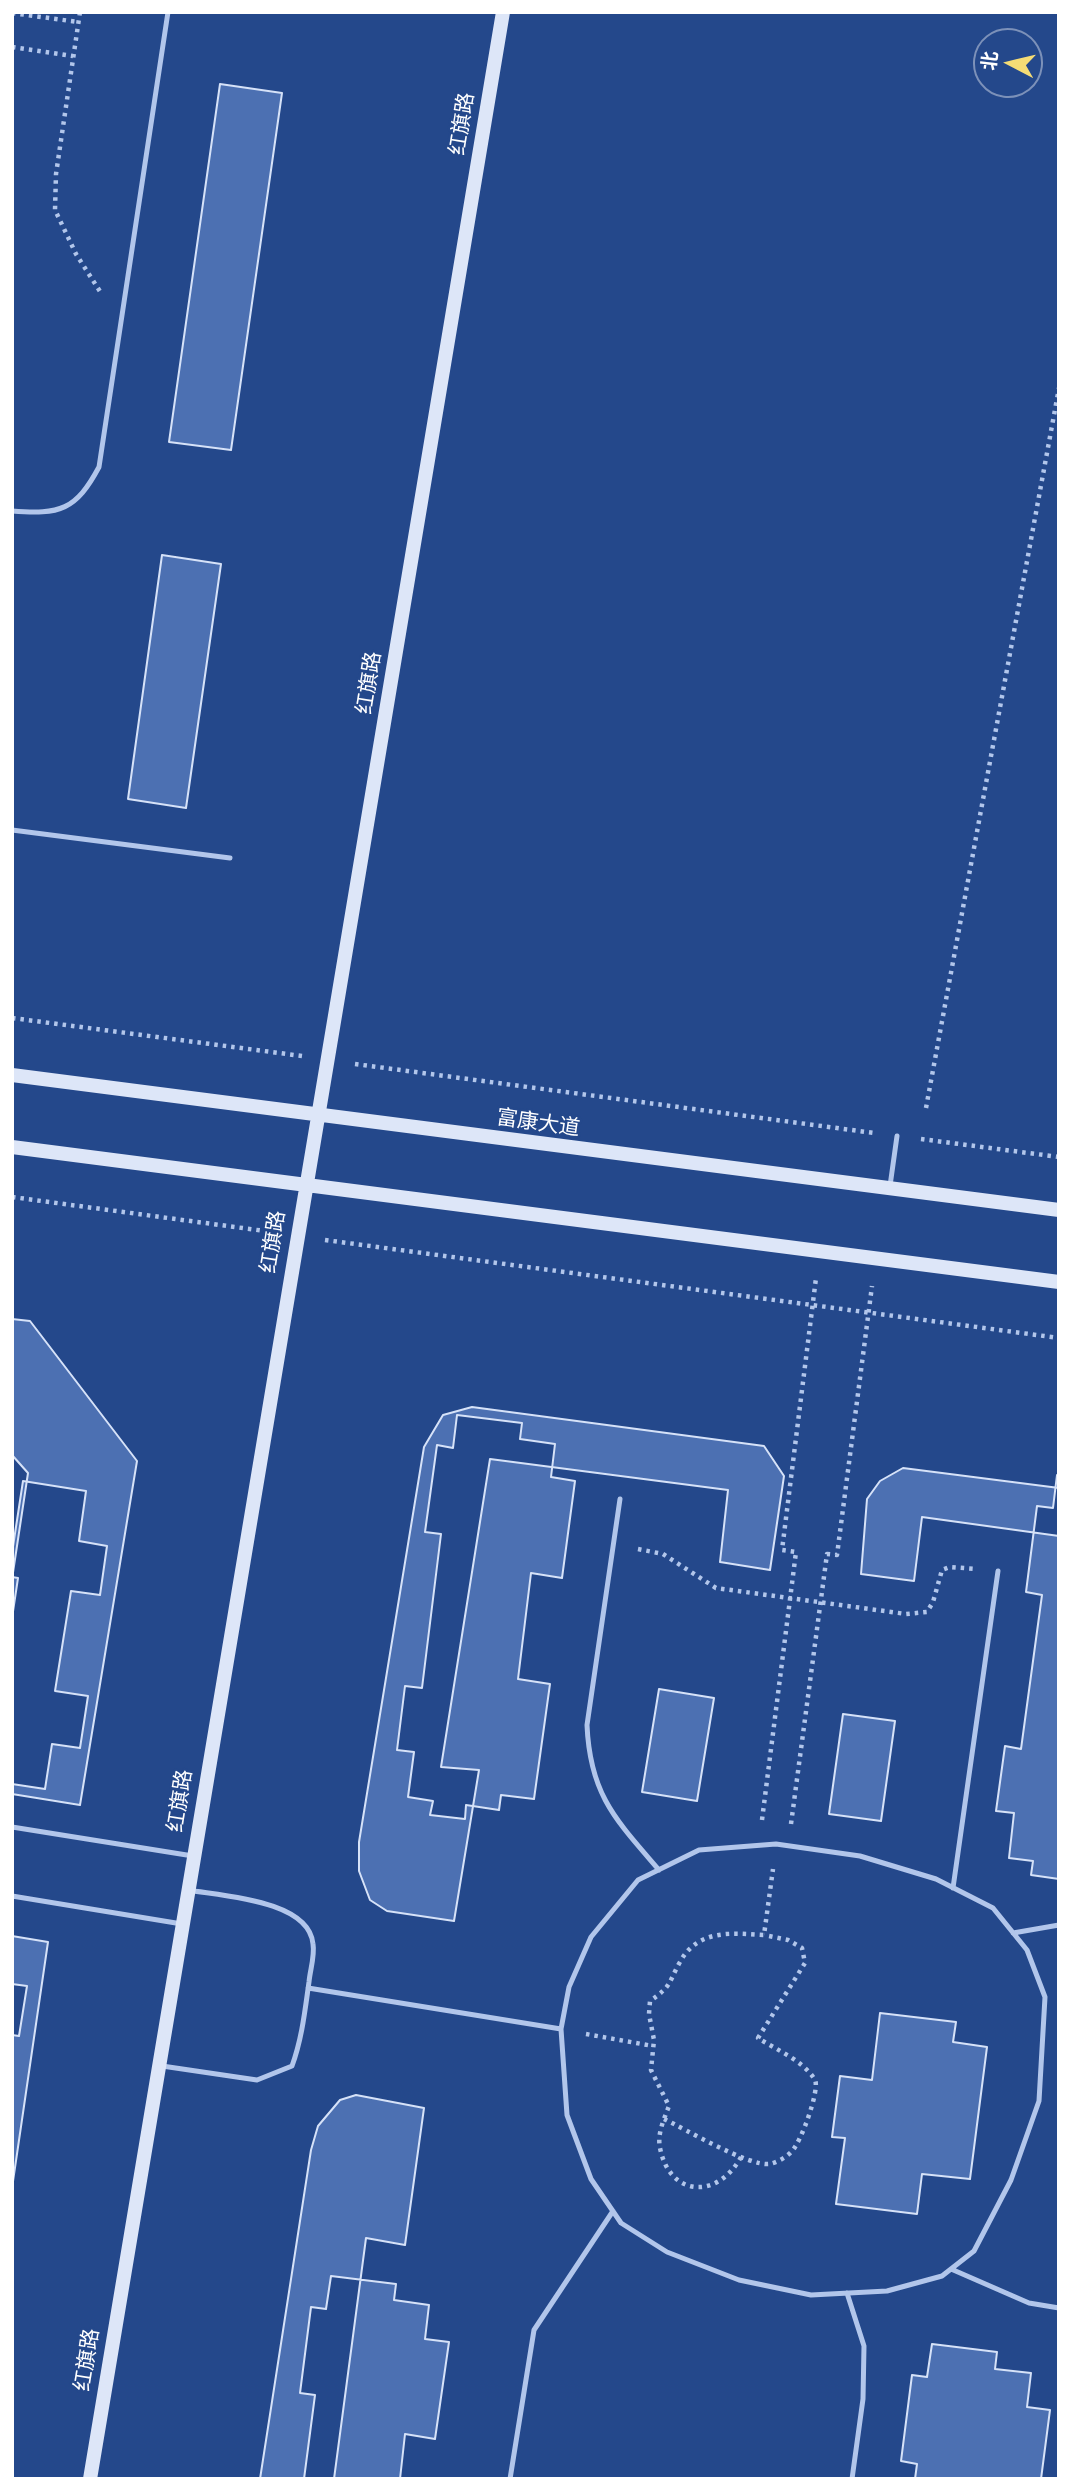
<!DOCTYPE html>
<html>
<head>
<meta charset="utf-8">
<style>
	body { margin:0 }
	#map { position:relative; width:1071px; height:2491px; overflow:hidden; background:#24488b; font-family:"DejaVu Sans","Noto Sans SC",sans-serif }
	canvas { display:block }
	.frame { position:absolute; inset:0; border:14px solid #fff; pointer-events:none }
	.north { position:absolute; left:973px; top:28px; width:70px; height:70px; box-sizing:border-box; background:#24488b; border:2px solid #7c91b9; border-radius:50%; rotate:277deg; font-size:19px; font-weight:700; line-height:28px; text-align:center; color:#fff }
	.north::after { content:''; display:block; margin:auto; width:24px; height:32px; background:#f5dc75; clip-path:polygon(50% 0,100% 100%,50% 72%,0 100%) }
</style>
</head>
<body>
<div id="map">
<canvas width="1071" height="2491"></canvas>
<div class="frame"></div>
<div class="north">北</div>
</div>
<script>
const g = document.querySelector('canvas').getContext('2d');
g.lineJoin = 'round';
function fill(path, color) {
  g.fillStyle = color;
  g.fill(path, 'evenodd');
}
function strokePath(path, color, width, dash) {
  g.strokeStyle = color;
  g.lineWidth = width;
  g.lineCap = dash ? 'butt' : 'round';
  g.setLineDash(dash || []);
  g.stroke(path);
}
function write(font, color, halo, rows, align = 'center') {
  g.font = font + ' "DejaVu Sans","Noto Sans SC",sans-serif';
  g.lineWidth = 5;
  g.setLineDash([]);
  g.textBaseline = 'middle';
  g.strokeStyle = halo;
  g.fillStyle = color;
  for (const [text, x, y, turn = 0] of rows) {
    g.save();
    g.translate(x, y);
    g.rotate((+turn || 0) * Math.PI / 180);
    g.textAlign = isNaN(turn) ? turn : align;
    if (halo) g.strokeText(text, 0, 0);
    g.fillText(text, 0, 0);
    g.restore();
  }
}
const building = new Path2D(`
	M220,84l62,9 -51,357 -62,-8z
	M162,555l59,9 -35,244 -58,-9z
	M12,1319l18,2 107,140 -57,344 -68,-11v-215l16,-106 -16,-18z
	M472,1407l292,39 20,30 -14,94 -50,-8 8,-72 -238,-31 -49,308 38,3 -25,151 -67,-10 -17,-11 -11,-29v-29l65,-395 19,-32z
	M457,1415l65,8 -2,16 35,5 -4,33 24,4 -13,97 -31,-5 -13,106 32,5 -16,115 -33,-4 -2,15 -33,-5 -1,14 -35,-4 3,-14 -25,-4 6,-45 -17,-2 8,-64 17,2 19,-154 -16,-2 12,-87 16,3z
	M903,1468l156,20v48l-137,-19 -8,64 -53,-7 6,-75 13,-18z
	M1057,1475h2v404l-28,-4 2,-14 -24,-3 5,-45 -18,-2 9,-65 16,3 21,-154 -16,-3 11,-86 16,2z
	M23,1481l63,10 -7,50 28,5 -7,49 -29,-4 -16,100 33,5 -8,52 -28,-4 -7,45 -33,-5v-166l6,-40 -6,-1v-24z
	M659,1689l55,9 -17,103 -55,-9z
	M843,1714l52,7 -14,100 -52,-7z
	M12,1936l36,6 -36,246z
	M12,1984l15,2 -8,50 -7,-1z
	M880,2013l76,9 -3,20 34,5 -17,132 -48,-5 -5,40 -81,-10 9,-66 -13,-1 8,-61 32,4z
	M356,2095l68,13 -19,137 -39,-7 -32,241h-74l51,-329 7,-24 22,-26z
	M331,2276l65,8 -2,16 35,5 -4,34 24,3 -14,97 -30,-5 -5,45h-96l11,-84 -15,-2 11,-86 15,2z
	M932,2344l65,8 -2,17 36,4 -4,34 23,3 -9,69h-126l2,-15 -16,-3 11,-86 15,2z`);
fill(building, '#4c70b2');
strokePath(building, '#d6e2f8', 2);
strokePath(new Path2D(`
	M80,12l-24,162 -1,36 21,44 25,39
	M12,13l66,9
	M12,47l61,9
	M12,1018l290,38
	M355,1064l519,69
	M926,1108l133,-720
	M921,1139l138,18
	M12,1197l260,35
	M325,1240l734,98
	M638,1549l25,5 53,34 190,26 21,-2 6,-10 9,-32 8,-3 27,2
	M762,1820l34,-268 -14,-2 34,-272
	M791,1824l36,-270 10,1 35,-269
	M586,2034l67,12
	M664,2119c21,10 84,47 105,45 7,-1 18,-7 23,-13 9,-9 28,-61 23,-71 -11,-19 -40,-31 -57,-42l47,-75 -3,-15 -14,-8 -24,-5
	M741,2157c-23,42 -71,41 -81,-9 -3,-14 4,-29 9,-42l-18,-36 3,-30 -5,-26 1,-13c23,-16 18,-18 30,-39 18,-33 51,-29 84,-27l9,-66`), '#b2c6eb', 4.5, [3.5, 5]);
strokePath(new Path2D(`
	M12,511c48,4 64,-1 87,-44l69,-455
	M12,830l218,28
	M890,1186l7,-50
	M620,1499l-33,226c3,70 29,95 72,145
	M12,1827l181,29
	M776,1844l84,12 76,23 57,29 34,42 18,47 -6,104 -28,79 -37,71 -32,25 -55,15 -76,4 -72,-15 -72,-28 -46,-29 -30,-44 -24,-64 -6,-86 8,-42 22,-50 47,-57 61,-30z
	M953,1888l45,-317
	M12,1896l170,28
	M1013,1933l46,-8
	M308,1988l253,41
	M162,2066l95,14 35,-14c10,-27 13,-56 17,-84 1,-12 6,-26 4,-38 -4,-44 -91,-48 -125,-54
	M951,2269l78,34 30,5
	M847,2293l17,53 -1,53 -11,80
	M510,2479l24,-149 79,-119`), '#b2c6eb', 5);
strokePath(new Path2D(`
	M12,1075l1047,135
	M12,1147l1047,135
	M90,2479l413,-2467`), '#dde6f8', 14);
write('21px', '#fff', '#24488b', [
	["红旗路",463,124,-81],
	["红旗路",370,683,-81],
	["富康大道",538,1124,8],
	["红旗路",274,1242,-81],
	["红旗路",181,1801,-81],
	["红旗路",88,2360,-81]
]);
</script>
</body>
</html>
